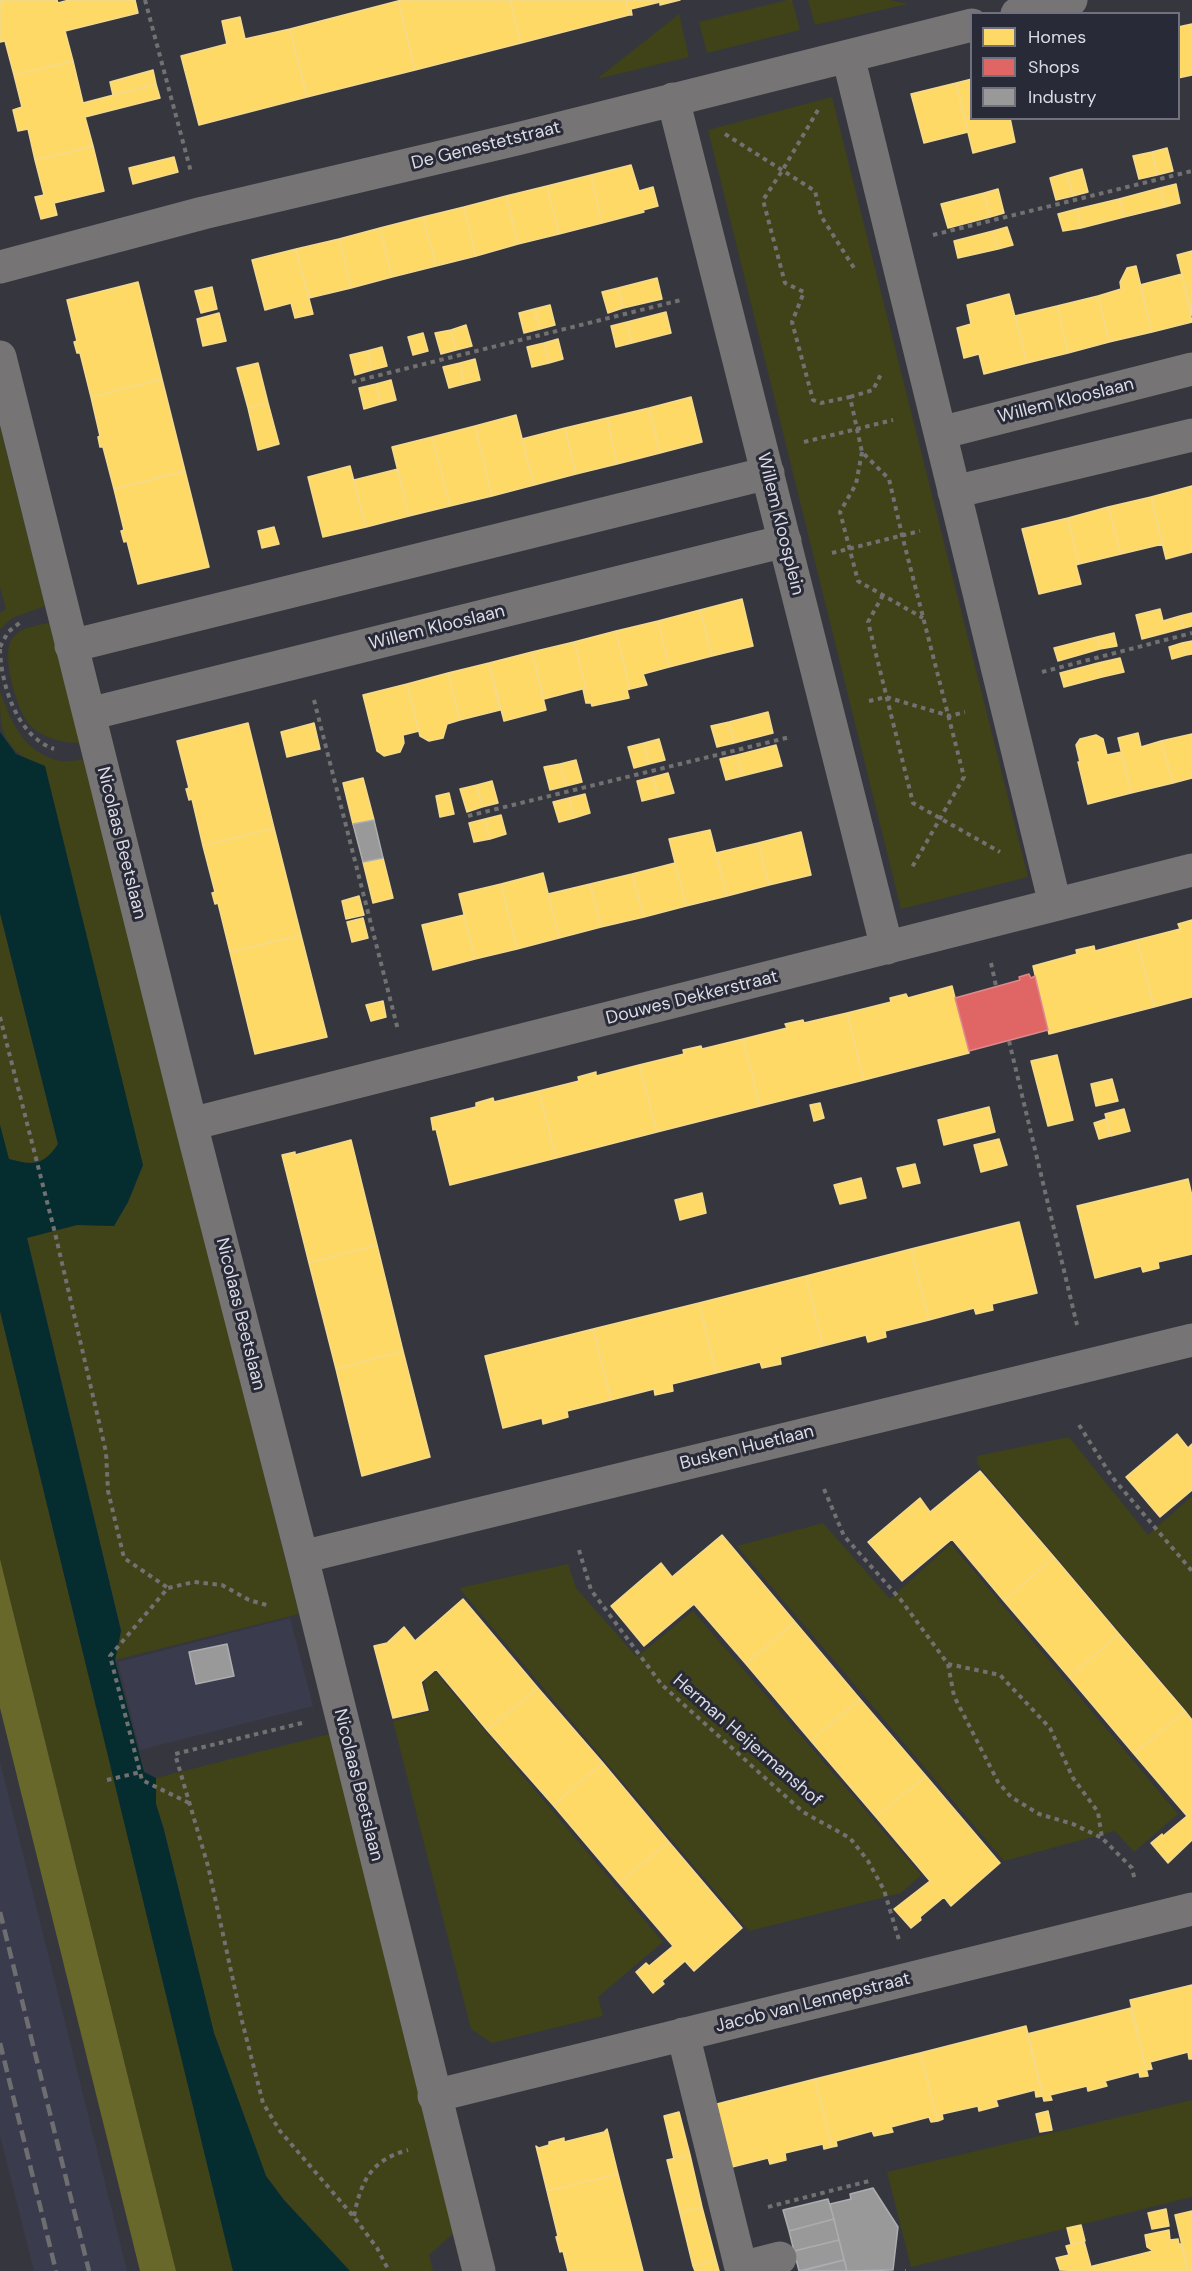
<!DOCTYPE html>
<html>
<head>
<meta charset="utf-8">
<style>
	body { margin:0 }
	#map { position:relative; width:1192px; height:2271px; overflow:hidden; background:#36373e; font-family:"DM Sans",sans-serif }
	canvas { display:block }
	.legend { position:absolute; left:970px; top:12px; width:210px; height:108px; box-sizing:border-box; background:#292a37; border:2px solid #70717c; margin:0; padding:8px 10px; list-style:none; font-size:18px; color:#dadbe4 }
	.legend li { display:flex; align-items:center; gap:12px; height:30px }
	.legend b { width:30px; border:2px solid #70717c }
</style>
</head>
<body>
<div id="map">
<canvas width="1192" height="2271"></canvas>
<ul class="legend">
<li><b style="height:16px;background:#ffd966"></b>Homes</li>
<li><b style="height:16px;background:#e06666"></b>Shops</li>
<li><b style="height:16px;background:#999"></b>Industry</li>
</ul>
</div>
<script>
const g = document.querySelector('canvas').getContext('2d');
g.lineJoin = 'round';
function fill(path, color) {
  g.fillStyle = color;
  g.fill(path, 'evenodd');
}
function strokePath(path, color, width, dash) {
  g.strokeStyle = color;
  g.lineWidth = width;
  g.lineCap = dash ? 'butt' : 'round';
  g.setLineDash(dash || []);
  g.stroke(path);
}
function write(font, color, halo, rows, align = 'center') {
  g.font = font + ' "DM Sans",sans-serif';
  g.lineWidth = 6;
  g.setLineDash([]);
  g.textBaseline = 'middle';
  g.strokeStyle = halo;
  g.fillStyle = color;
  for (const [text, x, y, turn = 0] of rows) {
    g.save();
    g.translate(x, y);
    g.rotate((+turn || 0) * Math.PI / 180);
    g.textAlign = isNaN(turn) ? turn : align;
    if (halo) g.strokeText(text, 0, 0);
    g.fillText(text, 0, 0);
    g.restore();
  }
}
fill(new Path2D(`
	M290,1618l23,88 -173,44 -22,-88z
	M0,1762l127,509h-93l-34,-136z`), '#3b3b4e');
fill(new Path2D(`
	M787,0h5l8,30 -93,23 -8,-31z
	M808,0h82l18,4 -93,21z
	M679,14l10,43 -92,22z
	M832,97l196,780 -127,32 -193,-779z
	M0,427l45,179 -33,12 -12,11v-16l6,-4 -6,-22z
	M49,623l31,120c-18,0 -34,-4 -48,-16 -14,-12 -32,-72 -20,-88 8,-12 24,-13 37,-16z
	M0,691c11,31 24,63 61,70 7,1 16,-1 23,-2l215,855 -184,46 6,-30 -94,-393 50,-12 37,1 14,-24 15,-37 -112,-403c-31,-20 -31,-34 -31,-71z
	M0,913l58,231c-15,22 -26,21 -50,15l-8,-34z
	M0,1311l233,960h-57l-176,-712z
	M1069,1437l79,98 44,-39v221l-214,-252 -1,-9z
	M823,1523l67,76 61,-55 227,270 -44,38 -19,-21 -111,30 -267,-315z
	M568,1564l8,24 61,69 56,-46 228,264 -20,18 -152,38 -290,-343z
	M436,1673l227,269 -65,55 5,19 -111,27 -21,-14 -78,-308 37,-9 -6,-31z
	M330,1734l102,416 22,83 -25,22 4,16h-83l-66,-71 -18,-24 -52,-143 -50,-203 -8,-26v-26z
	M1192,2100v97l-281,70 -24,-95z`), '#404218');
fill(new Path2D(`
	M0,1559l176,712h-36l-140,-563z`), '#67682a');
fill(new Path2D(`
	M0,732l16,22 29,12 98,399 -15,37 -14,24 -37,-1 -50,13 94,393 -6,29 29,112 12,6v26l8,26 50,203 52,143 18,24 66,71h-117l-233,-960v-186l9,34c23,6 34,8 49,-15l-58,-231z`), '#052d30');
const homes = new Path2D(`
	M0,0h57l1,3 11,-3h66l3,13 -73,18 8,30 -59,14 -9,-34 -5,1z
	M401,0h109l11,43 -106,27 -17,-69z
	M510,0h116l3,15 -108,28z
	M626,0h54l-20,5v-3l-29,7 1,6h-3z
	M398,1l17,69 -108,27 -17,-68z
	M240,17l5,22 45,-10 17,68 -108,28 -18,-69 46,-12 -5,-23z
	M1192,24v51l-14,3v-51z
	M73,61l10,42 73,-19 4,14 -75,19 8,29 -58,14 -7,-31 -10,2 -5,-21 9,-3 -8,-32z
	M153,70l3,14 -43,11 -3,-13z
	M972,79v39h38l5,24 -42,11 -17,-70z
	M956,83l12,49 -44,11 -13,-49z
	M93,146l11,45 -50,12 3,12 -16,4 -6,-22 9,-2 -9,-35z
	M1167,148l6,23 -16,4 -5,-23z
	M1152,152l5,23 -18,4 -6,-23z
	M174,157l4,15 -45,12 -4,-16z
	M631,165l8,26 14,-4 5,19 -15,4 1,2 -42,11 -11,-48z
	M1082,169l6,23 -15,4 -6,-23z
	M1067,173l6,23 -17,4 -6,-22z
	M591,175l11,48 -43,11 -12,-48z
	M1176,184l4,19 -15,4 -5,-19z
	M547,186l12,48 -41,10 -12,-48z
	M1160,188l5,19 -41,10 -5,-18z
	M998,189l6,24 -14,4 -6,-24z
	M984,193l6,24 -42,11 -7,-24z
	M506,196l12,48 -42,12 -12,-49z
	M1119,199l5,18 -43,11 -4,-19z
	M464,207l12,49 -40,10 -13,-49z
	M1077,209l4,19 -18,3 -5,-17z
	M423,217l13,49 -44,11 -12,-49z
	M1007,227l6,18 -15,4 -5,-18z
	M380,228l12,49 -41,11 -12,-49z
	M993,231l5,18 -40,9 -4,-17z
	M339,239l12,49 -42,10 -13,-49z
	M296,249l17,65 -18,4 -4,-15 -26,7 -13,-50z
	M1192,251v64l-15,-60z
	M1136,266l16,66 -43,10 -11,-46 23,-7 -1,-7 7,-14z
	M1182,274l10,48 -40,10 -12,-47z
	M657,278l5,21 -39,9 -5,-20z
	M138,282l24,97 -71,18 -11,-44h-3l-3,-11 3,-1 -10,-41z
	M212,287l5,22 -16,4 -6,-22z
	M618,288l5,20 -15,5 -6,-21z
	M1009,294l18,69 -43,11 -5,-20 -15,4 -7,-30 14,-4 -4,-19z
	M1098,296l11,46 -41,11 -11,-47z
	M550,305l5,20 -15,4 -6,-20z
	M1057,306l11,47 -41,10 -12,-47z
	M534,309l6,20 -16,4 -5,-20z
	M666,312l5,21 -39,10 -5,-21z
	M219,313l7,28 -23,5 -6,-27z
	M627,322l5,21 -16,4 -5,-21z
	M466,325l6,21 -16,4 -5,-20z
	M451,330l5,20 -15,4 -6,-21z
	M423,333l5,18 -15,4 -5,-18z
	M558,339l5,20 -14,4 -5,-20z
	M544,343l5,20 -17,4 -5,-20z
	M382,347l5,19 -15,4 -5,-19z
	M367,351l5,19 -17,5 -5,-20z
	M475,359l5,21 -16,4 -4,-21z
	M258,363l10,40 -20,5 -11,-40z
	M460,363l4,21 -15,4 -6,-21z
	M162,379l23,92 -71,18 -11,-42h-3l-2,-10 2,-1 -9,-39z
	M391,380l5,20 -15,4 -5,-20z
	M376,384l5,20 -17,5 -5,-21z
	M691,397l11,45 -42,11 -11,-45z
	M268,403l11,41 -21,6 -10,-42z
	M649,408l11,45 -43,11 -10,-46z
	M516,415l18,70 -42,11 -17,-70z
	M607,418l10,46 -41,10 -11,-46z
	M475,426l17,70 -42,10 -18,-69z
	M565,428l11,46 -42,11 -12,-46z
	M432,437l18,69 -41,10 -17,-69z
	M350,466l16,61 -43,10 -15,-60z
	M398,469l11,47 -43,11 -12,-47z
	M185,471l24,96 -71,17 -11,-43 -3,1 -3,-11 3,-1 -10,-41z
	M1192,486v66l-26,7 -15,-62z
	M1151,497l12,47 -42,10 -13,-47z
	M1108,507l13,47 -42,10 -11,-46z
	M1068,518l11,46 -3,1 5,19 -42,10 -17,-65z
	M274,527l5,17 -17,4 -4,-17z
	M742,599l11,47 -41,10 -12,-46z
	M1160,609l3,12 17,-5 4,12 -42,11 -6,-24z
	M700,610l12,46 -43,11 -11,-46z
	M1192,613v13l-8,2 -4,-12z
	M658,621l11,46 -26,7 4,11 -17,4 -14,-58z
	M616,631l14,58 -3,1 2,8 -37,8 -1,-3h-5l-3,-14 3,-1 -12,-46z
	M1114,633l3,13 -17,3 -3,-12z
	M1097,637l3,12 -42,12 -4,-13z
	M1192,641v13l-6,1 -4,-12z
	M574,642l12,46 -42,11 -12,-47z
	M1182,643l4,12 -14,4 -3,-12z
	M532,652l14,58 -42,11 -15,-58z
	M1120,658l4,14 -22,5 -4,-14z
	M489,663l11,47 -40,10 -12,-47z
	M1098,663l4,14 -38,10 -4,-14z
	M448,673l12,47 -13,4 -4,14 -14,3 -9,-5 -13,-52z
	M407,684l12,47 -16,4 1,8 -4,9 -16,4 -7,-5 -14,-56z
	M768,712l5,21 -39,10 -5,-21z
	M729,722l5,21 -17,4 -6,-21z
	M248,723l26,105 -71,18 -11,-47 -3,1 -3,-11 3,-1 -12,-47z
	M314,723l6,26 -33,8 -6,-25z
	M1138,733l3,14 20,-6 12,42 -42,10 -13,-55z
	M1192,734v44l-19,5 -12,-42z
	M1096,735l7,4 4,16 14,-3 10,41 -43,11 -10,-42h2l-4,-17 4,-6z
	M659,739l6,21 -16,4 -5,-21z
	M644,743l5,21 -15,4 -6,-21z
	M776,745l6,21 -40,10 -5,-21z
	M737,755l5,21 -16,4 -6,-21z
	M576,760l6,22 -16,4 -6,-22z
	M560,764l6,22 -16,4 -6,-23z
	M668,773l6,20 -16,4 -5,-20z
	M653,777l5,20 -16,4 -5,-20z
	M363,778l11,42 -21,4 -10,-41z
	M492,781l6,22 -16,4 -5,-22z
	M477,785l5,22 -15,5 -7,-23z
	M449,793l5,21 -14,3 -4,-21z
	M585,794l5,19 -16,5 -5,-20z
	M569,798l5,20 -15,4 -6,-20z
	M501,815l5,19 -16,5 -5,-20z
	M485,819l5,20 -16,3 -5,-19z
	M274,828l27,107 -71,17 -12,-49 -3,1 -3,-11 3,-1 -12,-46z
	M710,830l17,66 -41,10 -17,-67z
	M801,832l10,43 -42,10 -11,-42z
	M758,843l11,42 -42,11 -11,-43z
	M383,858l10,40 -20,5 -10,-41z
	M675,863l11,43 -42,11 -12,-43z
	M543,873l16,65 -42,11 -16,-65z
	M632,874l12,43 -43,10 -11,-43z
	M501,884l16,65 -42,10 -16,-65z
	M590,884l11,43 -42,11 -11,-44z
	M359,896l5,19 -18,4 -4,-18z
	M464,915l11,44 -42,11 -11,-45z
	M363,918l5,20 -16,4 -5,-20z
	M1192,920v77l-38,10 -17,-67 43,-11 -2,-5z
	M301,935l26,102 -72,17 -25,-102z
	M1137,940l17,67 -105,27 -16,-68 44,-12 -1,-4 18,-4 1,5z
	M952,986l17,67 -105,27 -17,-67 44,-11 -1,-4 16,-4 2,4z
	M383,1001l3,16 -15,4 -5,-16z
	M847,1013l17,67 -104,26 -17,-67 44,-11 -2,-4 18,-4 1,3z
	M743,1039l17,67 -103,26 -18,-67 45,-11 -1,-4 18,-4 1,3z
	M1057,1055l16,65 -25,6 -17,-65z
	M639,1065l18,67 -101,26 -17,-67 40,-10 -1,-4 18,-5v4z
	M1112,1079l6,22 -22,5 -5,-22z
	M539,1091l17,67 -106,27 -14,-56 -3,1 -2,-12 45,-11v-4l17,-5 1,4z
	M820,1103l4,15 -10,3 -4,-16z
	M989,1107l6,25 -51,13 -6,-25z
	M1124,1109l6,22 -19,5 -6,-22z
	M1106,1119l4,17 -11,3 -5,-16z
	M999,1139l8,26 -26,7 -7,-27z
	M351,1140l26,105 -68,18 -27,-108 13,-3v3z
	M915,1164l5,19 -17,4 -6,-19z
	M861,1178l5,20 -26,6 -6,-19z
	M1188,1179l4,17v58l-34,8 1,6 -16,4 -2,-6 -46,12 -18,-72z
	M702,1193l4,20 -26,7 -5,-20z
	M1019,1222l18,71 -45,11 1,6 -17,4 -2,-6 -45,12 -18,-71z
	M377,1245l26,106 -67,18 -27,-106z
	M911,1249l18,71 -44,11 1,6 -18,5 -2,-7 -43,11 -17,-70z
	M806,1276l17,70 -43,11 1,7 -19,4 -2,-6 -44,11 -17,-70z
	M699,1303l17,70 -44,11 1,7 -18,4 -1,-6 -43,11 -18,-71z
	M593,1329l18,71 -44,11 1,6 -25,7 -1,-6 -39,10 -18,-72z
	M403,1351l27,106 -68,19 -26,-107z
	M1177,1434l11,14 4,-4v46l-32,27 -34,-40z
	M980,1471l74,86 -50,44 -52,-62 -50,42 -34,-39 52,-44 10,14z
	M722,1535l73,87 -49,42 -52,-60 -50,42 -33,-40 50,-43 11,14z
	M1054,1557l65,77 -50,43 -65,-76z
	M463,1599l75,89 -51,42 -51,-61 -15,13 7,28 -35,8 -19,-72 13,-3 17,-16 11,14z
	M795,1622l65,77 -49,42 -65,-77z
	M1119,1634l66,77 -51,43 -65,-77z
	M538,1688l65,75 -50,42 -66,-75z
	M860,1699l66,77 -50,41 -65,-76z
	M1185,1711l7,9v120l-24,23 -17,-20 11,-9 1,2 24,-20 -53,-62z
	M603,1763l66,79 -50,41 -66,-78z
	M926,1776l74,87 -49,43 -7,-9 -24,20 1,3 -10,8 -17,-19 36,-28 -54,-64z
	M669,1842l73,86 -48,43 -9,-10 -23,20 2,3 -11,9 -17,-21 10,-9 3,3 24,-20 -54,-63z
	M1192,1985v74h-3l-1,-7 -38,10 2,7 -6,1 -16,-70z
	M1131,2008l17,68 -8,1 -1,-5 -34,9 2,5 -19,5 -1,-5 -37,9 2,5 -8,1 -17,-67z
	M1026,2026l17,70 -7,1 -1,-7 -39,10 2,6 -19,5 -1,-5 -36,8 1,5 -5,2 -18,-68z
	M920,2053l18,68 -7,1 -2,-5 -38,10 2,5 -19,4 -2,-5 -36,10 1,5 -5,1 -17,-68z
	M815,2079l17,68 -8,2 -1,-5 -38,9 1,7 -16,4 -2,-6 -36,9 -23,-61z
	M1048,2111l4,19 -12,2 -4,-18z
	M679,2112l11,43 -16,4 -10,-43z
	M607,2129l11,45 -71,17 -11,-45 3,2 10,-3v-3l15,-4v4l40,-10z
	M690,2155l12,52 -22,6 -13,-53z
	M618,2174l25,97h-75l-5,-20 -3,1 -4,-15 2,-1 -11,-45z
	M702,2207l14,53 -23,6 -13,-53z
	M1166,2209l3,17 -17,3 -4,-16z
	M1192,2211v60h-4l-13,-56z
	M1081,2225l4,16 -14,3 -4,-16z
	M1169,2230l1,10 8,-1 1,5h2l7,27h-94l-1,-5 60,-15 -6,-4 -2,-12z
	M1084,2241l7,26 2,-1 1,5 -34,-1 -4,-12 13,-3 -3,-9z
	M716,2260l3,11h-24l-2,-5z`);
fill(homes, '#ffd966');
strokePath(homes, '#f4da8c', 1.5);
const shops = new Path2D(`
	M1029,974l2,4 4,-2 13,54 -79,21 -14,-53 65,-18 -1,-3z`);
fill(shops, '#e06666');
strokePath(shops, '#de898c', 1.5);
const industry = new Path2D(`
	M374,820l9,38 -20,4 -10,-38z
	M227,1644l7,32 -38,8 -7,-32z
	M873,2188l25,39 -5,43 -46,1 -17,-67 21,-5 -1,-5z
	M828,2199l6,20 -45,12 -6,-21z
	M834,2219l5,21 -45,11 -5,-20z
	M839,2240l5,20 -45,11 -5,-20z
	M844,2260l3,11h-45z`);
fill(industry, '#999');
strokePath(industry, '#acadb0', 1.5);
strokePath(new Path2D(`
	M145,0l46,172
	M818,110l-36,61 -19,29 22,83 19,9 -12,30 21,78 8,3 29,-6 12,55 27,27 13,56 62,242 -53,92
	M725,134l90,57 6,25 33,52
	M933,235l259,-64
	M352,382l329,-82
	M850,397l23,-7 9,-18
	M804,442l89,-22
	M862,452l-6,32 -16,28 18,69 65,37
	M832,553l88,-22
	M883,595l-15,27 45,181 87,49
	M0,647l8,-15 14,-11
	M0,649c1,36 17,87 54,100
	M1042,672l150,-39
	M314,700l84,330
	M869,701l17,-4 64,19 15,-4
	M468,816l322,-79
	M991,963l5,23
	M0,1017l55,216 51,219 2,39 16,67 44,30
	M1009,1041l68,284
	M1079,1425l33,52 80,94
	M824,1489l20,47 57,64 47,64 52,11 50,53 23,50 25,34 4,26 30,30 3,13
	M579,1550l12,40 71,95 141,127 47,26 18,23 16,29 15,50
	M948,1664l6,32 44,86 13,15 28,17 34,10 29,14
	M302,1723l-127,31 33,112 34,155 21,82 17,28 74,86 23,31 12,23
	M107,1780l34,-8
	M189,1803l-47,-23 -32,-124 58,-68 26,-6 28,3 27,15 21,6
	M768,2207l101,-26
	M354,2216c7,-35 17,-56 54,-66
	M905,2271h1`), '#727172', 4, [4.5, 4.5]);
strokePath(new Path2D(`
	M1017,14l54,-14
	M848,56l207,848
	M673,99l214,849
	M0,267l203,-54 314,-74 455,-114
	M0,357l191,767 111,433 177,714
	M940,433l252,-64
	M954,492l238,-57
	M71,646l697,-173
	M89,714l696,-173
	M191,1124l1001,-254
	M302,1557l890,-217
	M683,2034l58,234 39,-10
	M434,2096l758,-187`), '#767474', 33);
strokePath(new Path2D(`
	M0,1912l89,359
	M0,2043l56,228`), '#6e6e71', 4.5, [12, 6]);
write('18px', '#dadbe4', '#292a37', [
	["De Genestetstraat",486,146,-14],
	["Willem Klooslaan",1066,401,-14],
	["Willem Kloosplein",780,524,76],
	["Willem Klooslaan",437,628,-14],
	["Nicolaas Beetslaan",121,843,76],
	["Douwes Dekkerstraat",692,998,-14],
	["Nicolaas Beetslaan",240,1314,76],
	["Busken Huetlaan",747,1448,-14],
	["Herman Heijermanshof",747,1741,41],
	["Nicolaas Beetslaan",358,1785,76],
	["Jacob van Lennepstraat",813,2003,-14]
]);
</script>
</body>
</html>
